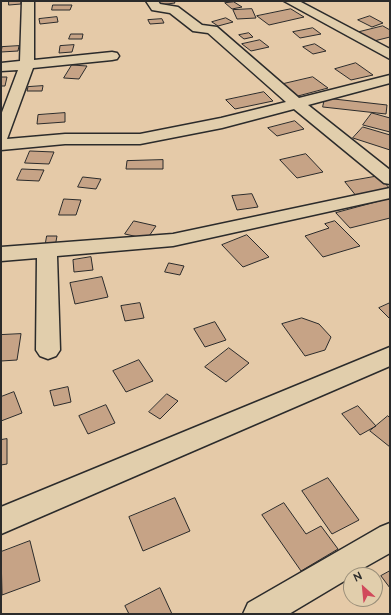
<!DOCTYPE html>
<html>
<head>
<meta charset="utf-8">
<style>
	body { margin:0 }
	#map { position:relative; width:391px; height:615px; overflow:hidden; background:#e5caa8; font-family:"Architects Daughter",sans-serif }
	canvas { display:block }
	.frame { position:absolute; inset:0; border:2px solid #2b2b2b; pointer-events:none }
	.north { position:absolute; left:343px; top:567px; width:40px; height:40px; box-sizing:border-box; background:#e1ceac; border:1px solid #988d78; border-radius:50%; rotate:333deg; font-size:11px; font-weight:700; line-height:16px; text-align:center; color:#2b2b2b }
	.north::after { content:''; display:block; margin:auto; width:14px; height:18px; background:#d1495b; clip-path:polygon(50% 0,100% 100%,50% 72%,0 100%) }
</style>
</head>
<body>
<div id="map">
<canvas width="391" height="615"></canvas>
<div class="frame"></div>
<div class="north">N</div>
</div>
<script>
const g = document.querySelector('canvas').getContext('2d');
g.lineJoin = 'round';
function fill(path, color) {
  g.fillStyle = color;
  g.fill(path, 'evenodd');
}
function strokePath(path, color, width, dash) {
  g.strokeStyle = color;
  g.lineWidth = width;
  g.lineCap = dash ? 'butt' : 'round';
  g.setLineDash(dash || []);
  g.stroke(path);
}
const building = new Path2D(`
	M9,1h12v3l-12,1z
	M174,1l1,2 -16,2 -3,-3z
	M234,2l8,5 -10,2 -7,-6z
	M53,5h19l-2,5h-18z
	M252,9l4,9 -19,1 -4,-9z
	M291,9l13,8 -35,8 -12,-9z
	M370,16l13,7 -11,4 -14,-7z
	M57,17l1,5 -18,2 -1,-5z
	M226,18l7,4 -15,4 -6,-4z
	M162,19l2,4 -14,1 -2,-4z
	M383,26l7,4v7l-16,4 -15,-9z
	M313,28l8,6 -21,4 -7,-6z
	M249,33l4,4 -9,2 -5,-4z
	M71,34h12l-1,5h-13z
	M260,40l9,7 -18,4 -9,-7z
	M315,44l11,7 -13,3 -10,-7z
	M74,45l-2,7 -13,1 1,-7z
	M19,46l-1,5 -17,1 1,-5z
	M356,63l17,12 -22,5 -16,-11z
	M72,65l15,1 -8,13 -15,-1z
	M1,77h6l-2,9h-4z
	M313,77l15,11 -30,8 -15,-12z
	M43,86l-1,5h-15l1,-4z
	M264,92l9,9 -38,8 -9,-9z
	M325,98l62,7 -1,9 -63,-7z
	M65,113v9l-28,2 1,-9z
	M372,113l18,5v14l-27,-7z
	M295,121l9,8 -27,7 -9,-8z
	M363,127l27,8v15l-37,-12z
	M30,151l24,1 -5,12 -24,-1z
	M306,154l17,18 -26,6 -17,-18z
	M163,160v9h-37l1,-8z
	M22,169l22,1 -5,11 -22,-1z
	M379,176l11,13v2l-33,6 -12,-15z
	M83,177l18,2 -5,10 -18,-2z
	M252,194l6,13 -21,3 -5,-14z
	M64,199l17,1 -5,15h-17z
	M388,199l2,2v17l-40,10 -14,-15z
	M134,221l22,5 -9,13 -22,-5z
	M335,221l25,25 -37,11 -18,-21 24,-8 -4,-4z
	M247,235l22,22 -26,10 -21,-22z
	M47,236h10l-2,11 -10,1z
	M91,257l2,13 -19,2 -1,-12z
	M169,263l15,3 -4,9 -15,-3z
	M102,277l6,20 -33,7 -5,-21z
	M140,303l4,15 -19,3 -4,-15z
	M390,303v16l-11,-11z
	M302,318l17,6 12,13 -6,13 -20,6 -23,-32z
	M215,322l11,18 -21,7 -11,-18z
	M21,334l-4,26 -16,1v-26z
	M229,348l20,15 -23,19 -21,-15z
	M139,360l14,21 -27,11 -13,-21z
	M68,387l3,15 -17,4 -4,-15z
	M14,392l8,21 -21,8v-24z
	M167,394l11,7 -18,18 -11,-7z
	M106,405l9,18 -27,11 -9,-18z
	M358,406l18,20 -16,9 -18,-21z
	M388,416l2,2v29l-20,-16z
	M7,439v25l-6,1v-25z
	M328,478l31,42 -27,14 -30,-43z
	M175,498l15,33 -47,20 -14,-34z
	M284,503l22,31 15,-8 17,23 -37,22 -39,-56z
	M30,541l10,40 -38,14 -1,-43z
	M390,571v17l-9,-12z
	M160,588l12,26h-43l-4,-8z`);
fill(building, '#c6a386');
strokePath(building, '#2b2b2b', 1);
const minor = new Path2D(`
	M22,1h12v59l78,-8 5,1 2,3 -2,3 -5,1 -79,8 -26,71 58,-5h75l81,-16 65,-16 -78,-69 -15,-2 -23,-18 -18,-3 -6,-9h12l2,3 18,3 24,18 15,2 82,71 91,-23v8l-82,22 82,65v14l-6,-1 -90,-74 -72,19 -82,16h-75l-64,6v-35l17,-45 -17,1v-8l19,-2z
	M284,1h15l91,48v10z
	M390,188v10l-217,48 -116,10 3,94 -4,6 -8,3 -8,-3 -4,-6 1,-92 -36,3v-14l172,-13z
	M390,347v19l-389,168v-27z
	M390,523v30l-39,22v2l-62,37h-46l5,-11 132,-76z`);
strokePath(minor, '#2b2b2b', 3);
fill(minor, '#e1ceac');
</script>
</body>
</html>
